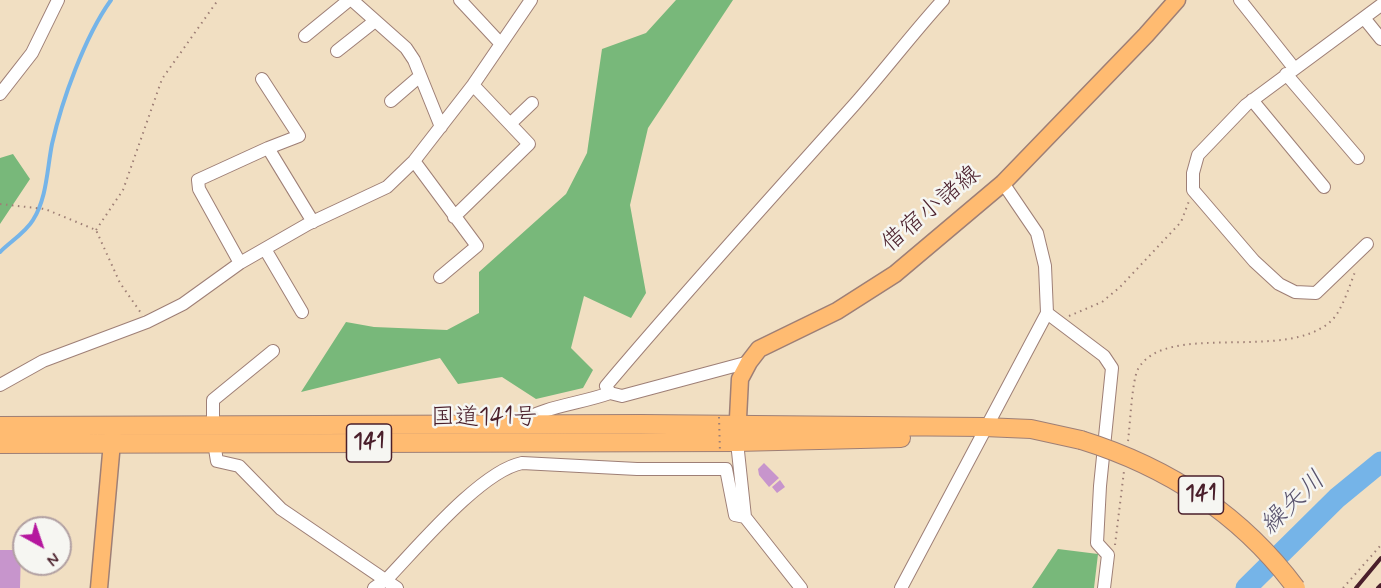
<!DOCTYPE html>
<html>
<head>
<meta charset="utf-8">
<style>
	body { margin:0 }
	#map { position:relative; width:1381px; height:588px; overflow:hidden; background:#f1dfc2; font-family:Mynerve,sans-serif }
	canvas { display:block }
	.north { position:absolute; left:12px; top:516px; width:60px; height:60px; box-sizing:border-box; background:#f6f6f2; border:2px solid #b1a0a2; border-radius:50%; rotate:140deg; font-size:16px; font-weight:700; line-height:24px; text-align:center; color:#4a1f2b }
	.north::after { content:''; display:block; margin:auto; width:21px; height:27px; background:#b5179e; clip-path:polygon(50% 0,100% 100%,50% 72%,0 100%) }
</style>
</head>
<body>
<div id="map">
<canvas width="1381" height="588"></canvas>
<div class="north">N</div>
</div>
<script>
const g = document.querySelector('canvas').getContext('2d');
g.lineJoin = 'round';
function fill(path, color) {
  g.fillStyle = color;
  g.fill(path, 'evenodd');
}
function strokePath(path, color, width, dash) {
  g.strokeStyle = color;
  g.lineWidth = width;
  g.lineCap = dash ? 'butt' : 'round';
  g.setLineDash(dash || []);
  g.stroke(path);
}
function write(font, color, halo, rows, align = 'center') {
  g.font = font + ' Mynerve,"Klee One",sans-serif';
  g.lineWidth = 5;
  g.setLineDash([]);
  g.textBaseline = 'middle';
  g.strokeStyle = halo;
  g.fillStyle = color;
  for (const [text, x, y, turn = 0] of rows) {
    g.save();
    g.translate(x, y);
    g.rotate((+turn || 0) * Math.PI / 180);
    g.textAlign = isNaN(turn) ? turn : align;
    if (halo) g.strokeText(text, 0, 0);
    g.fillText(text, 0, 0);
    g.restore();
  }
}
fill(new Path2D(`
	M676,0h57l-85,128 -18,77 16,88 -15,25 -47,-22 -13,52 22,22 -10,18 -47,11 -34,-22 -44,7 -18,-26 -139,34 45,-70 28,5 73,3 32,-17v-41l87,-78 21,-41 15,-104 44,-16z
	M13,154l17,25 -30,45v-66z
	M1058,549l40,5 -4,34h-62z`), '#78b87a');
strokePath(new Path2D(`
	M0,252c10,-10 26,-20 33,-32 14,-22 14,-51 19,-76 10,-44 33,-108 59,-144`), '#75b4e8', 4);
strokePath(new Path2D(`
	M1246,588l91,-90 44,-36`), '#75b4e8', 21);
fill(new Path2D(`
	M764,463l15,15 -10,9 -10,-12 -1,-6z
	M780,480l5,7 -8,6 -5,-6z
	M0,550h21l-1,38h-20z`), '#c795cc');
const minor = new Path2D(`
	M352,0l54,48 8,12 27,67
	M460,0l41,44
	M1240,0l54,68
	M1364,18l17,21
	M305,36l44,-36
	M337,51l38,-30
	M1286,74l72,84
	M262,79l37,57 -31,12
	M0,94l32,-41 26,-53
	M1252,100l72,87
	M391,101l29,-25
	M510,124l22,-21
	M414,161l63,85 -37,31
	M454,217l75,-73 -56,-59
	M1367,244l-51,49 -21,-1 -16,-8 -25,-23 -61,-71v-17l5,-18 48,-50 135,-100
	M265,249l37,63
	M240,263l-41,-74 -1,-9 70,-32 45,74
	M1047,313l57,43 8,12 -12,118 -3,57 11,12 -4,33
	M749,362l-127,34 -12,-3 -4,-7c81,-96 165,-188 248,-281 31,-35 58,-71 89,-105
	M0,385l43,-24 104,-39 36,-18 57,-41 68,-39 79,-37 27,-26 59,-76 58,-85
	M518,423c27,-17 61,-19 92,-30
	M213,424v-24l60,-49
	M737,442l8,75 56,71
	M214,443l3,18 22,5 42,43 116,79
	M374,588l13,-9c30,-31 94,-108 135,-116l115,6h89l9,46 10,2
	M901,588l146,-275 -2,-47 -8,-33 -34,-50`);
const major = new Path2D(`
	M737,438l3,-59 9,-17 10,-13 78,-38 58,-37 108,-91 143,-148 31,-35
	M99,588l14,-157`);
const highway = new Path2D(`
	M0,426l641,-2 343,3 47,2 50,11
	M0,444l737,-2 164,-4`);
strokePath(minor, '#9e7f76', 14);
strokePath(major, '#9e7f76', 19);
strokePath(highway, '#9e7f76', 20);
strokePath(new Path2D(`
	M0,204l45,5 51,21 24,53 21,30
	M96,230l27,-40 39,-111 56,-79
	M1069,316l33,-14 18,-15 61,-65 8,-21
	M1128,441c2,-15 4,-61 10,-72 28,-49 148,-6 193,-48 11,-10 18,-34 24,-49
	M1115,545l9,-74
	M1343,588l38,-43`), '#9e7f76', 2, [1.5, 4.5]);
strokePath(minor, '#fff', 12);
strokePath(major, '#ffbb71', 16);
strokePath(highway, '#ffbb71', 18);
strokePath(new Path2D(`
	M1356,588l25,-30
	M1378,588l3,-3`), '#4a1f2b', 4);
const highwayBridge = new Path2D(`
	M1081,440c87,27 160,74 215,148`);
strokePath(highwayBridge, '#9e7f76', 20, []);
strokePath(new Path2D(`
	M719,417l1,36`), '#9e7f76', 2, [1.5, 4.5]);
strokePath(highwayBridge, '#ffbb71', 18);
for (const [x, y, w] of [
	[369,443,45],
	[1201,495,45]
]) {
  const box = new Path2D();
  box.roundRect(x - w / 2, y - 19, w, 38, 4.5);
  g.fillStyle = '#f6f6f2';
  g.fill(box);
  strokePath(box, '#4a1f2b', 1.5);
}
write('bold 22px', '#4a1f2b', null, [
	["141",369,443],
	["141",1201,495]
]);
write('24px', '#4a1f2b', '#f6f6f2', [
	["借宿小諸線",932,210,-40],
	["国道141号",484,419]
]);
write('italic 26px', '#59536d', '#f6f6f2', [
	["繰矢川",1294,504,-44]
]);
</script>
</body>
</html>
